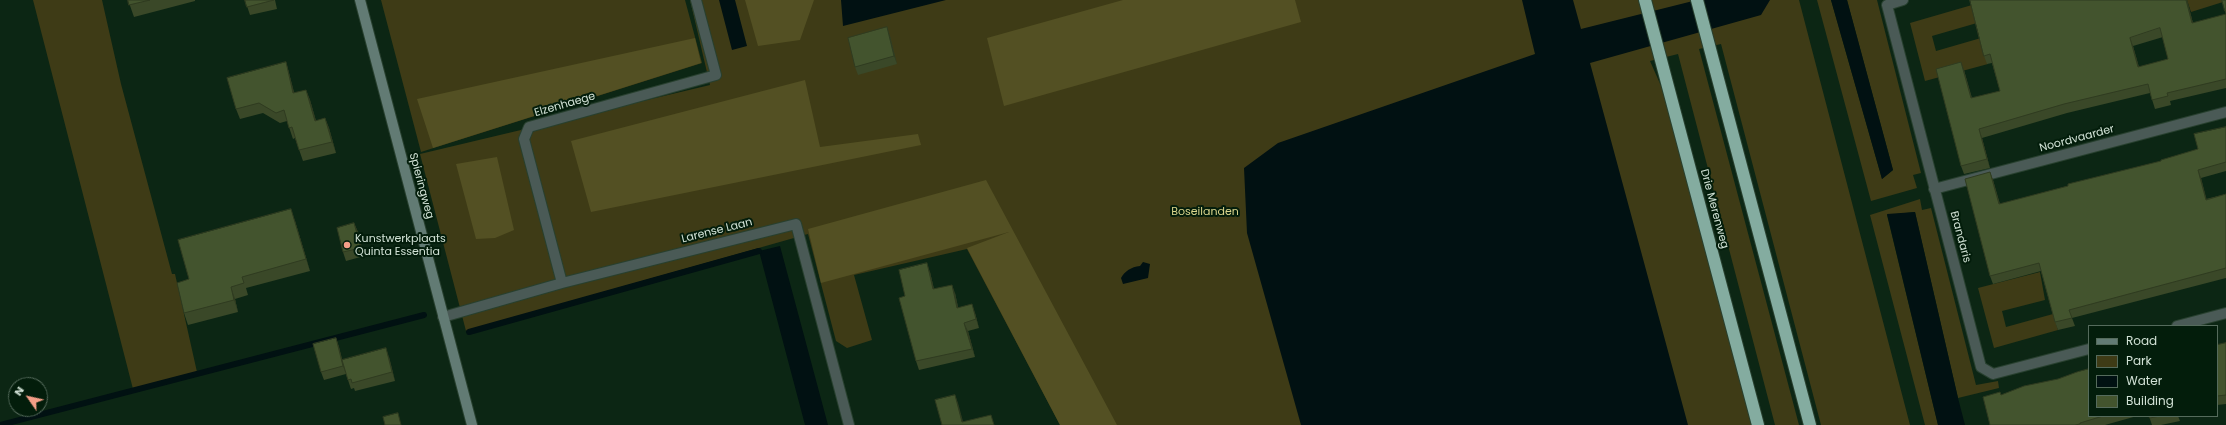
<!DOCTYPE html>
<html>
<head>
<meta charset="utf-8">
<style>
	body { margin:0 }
	#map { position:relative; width:2226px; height:425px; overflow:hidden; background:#0c2614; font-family:Poppins,sans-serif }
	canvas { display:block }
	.legend { position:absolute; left:2088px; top:325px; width:130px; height:92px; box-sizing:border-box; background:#031d0b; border:1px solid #556b5c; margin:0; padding:5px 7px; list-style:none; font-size:12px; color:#d1e1d5 }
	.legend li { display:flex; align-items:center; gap:8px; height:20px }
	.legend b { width:20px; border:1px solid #556b5c }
	.north { position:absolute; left:8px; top:377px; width:40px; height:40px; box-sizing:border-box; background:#031d0b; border:1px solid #556b5c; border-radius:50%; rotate:304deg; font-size:11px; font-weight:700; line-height:16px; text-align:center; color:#d1e1d5 }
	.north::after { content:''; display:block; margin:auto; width:14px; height:18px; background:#f49e87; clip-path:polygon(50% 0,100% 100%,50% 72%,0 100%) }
</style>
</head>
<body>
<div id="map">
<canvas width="2226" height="425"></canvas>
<ul class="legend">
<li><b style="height:5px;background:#627b74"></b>Road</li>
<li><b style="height:11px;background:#3e3b16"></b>Park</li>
<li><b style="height:11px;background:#011112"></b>Water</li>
<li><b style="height:11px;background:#43542e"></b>Building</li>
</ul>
<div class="north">N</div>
</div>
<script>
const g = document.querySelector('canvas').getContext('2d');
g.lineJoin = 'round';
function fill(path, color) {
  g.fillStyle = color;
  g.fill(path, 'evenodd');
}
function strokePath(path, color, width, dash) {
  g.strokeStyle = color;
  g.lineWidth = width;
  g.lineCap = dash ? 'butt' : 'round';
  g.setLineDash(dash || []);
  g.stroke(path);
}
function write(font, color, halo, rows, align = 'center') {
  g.font = font + ' Poppins,sans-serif';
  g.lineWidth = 4;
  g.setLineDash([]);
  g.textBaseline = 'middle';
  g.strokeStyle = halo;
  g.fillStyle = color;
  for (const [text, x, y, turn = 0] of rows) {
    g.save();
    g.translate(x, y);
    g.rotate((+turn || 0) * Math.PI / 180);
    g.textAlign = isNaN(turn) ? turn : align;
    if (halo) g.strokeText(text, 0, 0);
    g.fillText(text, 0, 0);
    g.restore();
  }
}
fill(new Path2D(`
	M33,0h69l19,84 51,190h3l22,98 -64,17z
	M381,0h304l17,63 -281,89z
	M690,0h1109l111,425h-89l-100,-381 -22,5 100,376h-24l-97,-371 -28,7 23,52 84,312h-697l-93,-176 -113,26 18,65 -25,8 -11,-7 -28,-107 -342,97 -46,-177 290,-69z
	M1817,0h14l51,179 11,-9 -46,-170h30l44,173 -8,2 4,13 -46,13z
	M2187,0h36v2l-32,10z
	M1972,5l5,18 -45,13 4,15 45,-13 7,26 -63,17 -15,-58z
	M1920,199l2,11 9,-2 45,177 22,-4 1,7 -41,10 -43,-186 -28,3 51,210h-13l-55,-210z
	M2040,272l5,28 -43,11 4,16 47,-13 5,16 -64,18 -16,-60z`), '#3e3b16');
fill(new Path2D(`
	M745,0h69l-14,40 -42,6z
	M1123,0h172l6,22 -297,84 -17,-68z
	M695,38l6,25 -268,85 -16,-49z
	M805,80l15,67 98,-13 3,11 -330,67 -20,-71z
	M497,157l17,73 -19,8 -19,1 -20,-75z
	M986,180l131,245h-57l-93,-177 42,-16 -188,51 -13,-54z`), '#535023');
fill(new Path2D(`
	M719,0h16l12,46 -15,4z
	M841,0h105l-103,26z
	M1522,0h51l8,29 116,-29h73l-9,15 -171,48 98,362h-387l-54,-192 -3,-65 34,-25 257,-89z
	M1831,0h16l46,170 -11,9z
	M1915,212l43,186 7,27h-27l-51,-211z
	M780,246l48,179h-23l-46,-174z
	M1143,262l7,2 -2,14 -25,6 -2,-6c4,-7 10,-11 19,-12z`), '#011112');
strokePath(new Path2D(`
	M469,332l290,-81
	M0,425l424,-110`), '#011112', 6);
const street = new Path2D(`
	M1903,0l-16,5 94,362 12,7 96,-25
	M1934,189l292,-77
	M562,283l-38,-144 5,-12 187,-52 -20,-75
	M443,317l119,-34 234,-59 53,201
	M2177,326l49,-13`);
const secondary = new Path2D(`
	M360,0l112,425`);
const highway = new Path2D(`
	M1645,0l113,425
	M1697,0l113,425`);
strokePath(street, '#28402f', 12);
strokePath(secondary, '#28402f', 12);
strokePath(highway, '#28402f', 14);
strokePath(street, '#4a5a56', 10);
strokePath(secondary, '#627b74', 10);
strokePath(highway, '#84aca0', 12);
fill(new Path2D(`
	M128,0h67v1l-61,16z
	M245,0h30l2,9 -27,6z
	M1990,0h197l6,23 33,-8 -1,-4 1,-11v88l-56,13 1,4 -16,4 -5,-16 -83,20 -85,25 8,30 -26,6 -3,-8 3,-96 8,28 28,-7 -8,-28 -5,1 -3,-8zM2163,37l5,22 -29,8 -6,-21z
	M887,27l3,9 7,28 -39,11 -3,-8z
	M286,62l3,11 5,20 12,-3 4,10 6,21 9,-3 4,10 7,25 -33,8 -8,-23 -2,1 -6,-18 -7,2 -17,-10 -23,6 -4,-10z
	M2226,127v44l-25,7 5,21 20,-5v84l-154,40 3,8 -17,4 -3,-8 -14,-51 -48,13 -3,-8v-104l3,8 7,24 161,-43 37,-12z
	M295,221l15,50 -64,17 2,7 -13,4 3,13 -50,13 -4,-12 5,-34z
	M354,223l4,9 6,24 -18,5 -3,-9z
	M930,272l4,17 21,4 3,14 17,6 4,15 -11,3 7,26 -56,13 -3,-9 -11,-65z
	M336,338l3,9 3,13 47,-3 6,24 -40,10 -1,-3 -3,1 -5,-15 -22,6 -3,-8z
	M2226,343v61l-9,1v-60z
	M2001,395l88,21h48l-32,9h-115z
	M2149,416h29l2,5 -19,4h-9z`), '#3a4828');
fill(new Path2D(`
	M2186,0h1l8,31 -3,-8z
	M887,27l3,9 7,28 -3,-8z
	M2130,38l3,8 8,29 -3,-8z
	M286,62l3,11 8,30 -4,-10z
	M1961,62l3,8 10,37 -3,-9z
	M306,90l4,10 9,31 -4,-10z
	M325,118l4,10 7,25 -4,-11z
	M1979,129l3,9 8,30 -3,-9z
	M2198,170l3,8 8,30 -3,-8z
	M1990,172l3,8 9,33 -3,-9z
	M291,209l4,12 15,50 -4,-12z
	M354,223l4,9 6,24 -3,-8z
	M927,263l3,9 6,26 -3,-9z
	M952,285l3,8 5,23 -3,-8z
	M231,287l4,12 3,13 -4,-12z
	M972,304l3,9 4,15 -3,-9z
	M964,323l4,8 7,26 -3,-8z
	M336,338l3,9 7,27 -3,-8z
	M386,348l3,9 6,24 -3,-9z
	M955,395l3,8 6,22h-1z`), '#2f3b20');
const building = new Path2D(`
	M128,0h22l-21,5z
	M245,0h29l-27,7z
	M1970,0h216l6,23 34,-9v65l-59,14 1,3 -16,4 -4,-16 -84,20 -85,25 8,30 -26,7 -25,-97 25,-7 10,36 29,-7 -10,-37 -6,2zM2160,28l8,31 -30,8 -8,-29z
	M2222,0h4v11h-1z
	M887,27l7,29 -39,11 -7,-29z
	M286,62l7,31 13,-3 9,31 10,-3 7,24 -33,8 -7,-23 -3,1 -5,-18 -8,3 -17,-10 -23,6 -9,-31z
	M2226,127v35l-28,8 8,30 20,-6v74l-157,42 3,8 -17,4 -16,-59 -49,13 -25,-97 25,-7 9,32 69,-18v-2l93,-23v-1l37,-11 -4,-15z
	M291,209l15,50 -64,18 2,6 -13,4 3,13 -50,13 -7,-30 12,-4 -11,-39z
	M354,223l7,25 -18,4 -6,-24z
	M927,263l6,26 19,-4 5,23 15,-4 4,15 -12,4 8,26 -56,12 -17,-63 6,-2 -6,-26z
	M336,338l7,28 -22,6 -8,-28z
	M2226,343v52l-9,1v-51z
	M386,348l6,24 -40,11 -1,-4 -3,1 -6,-20z
	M2089,369v47h14l-23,7v1l-5,1h-85l-7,-28 17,-5 1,3 23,-9 34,-7 19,-7z
	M955,395l7,27 29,-7 3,10h-52l-7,-25z
	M398,413l3,12h-16l-2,-8z
	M2149,416h11l-10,2z`);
fill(building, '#43542e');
strokePath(building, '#2f3b20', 1);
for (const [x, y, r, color] of [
	[347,245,4,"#f49e87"]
]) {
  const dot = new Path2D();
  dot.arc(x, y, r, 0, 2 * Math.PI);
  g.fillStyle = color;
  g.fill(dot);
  strokePath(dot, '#031d0b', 1.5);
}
write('11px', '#d1e1d5', '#031d0b', [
	["Elzenhaege",565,105,-16],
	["Noordvaarder",2077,139,-15],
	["Spieringweg",421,186,75],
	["Drie Merenweg",1714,209,75],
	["Larense Laan",717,231,-14],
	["Brandaris",1960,237,75]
]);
write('11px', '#dad58c', '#031d0b', [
	["Boseilanden",1205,212]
]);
write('11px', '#d1e1d5', '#031d0b', [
	["Kunstwerkplaats",355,239],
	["Quinta Essentia",355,252]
], 'left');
</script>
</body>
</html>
